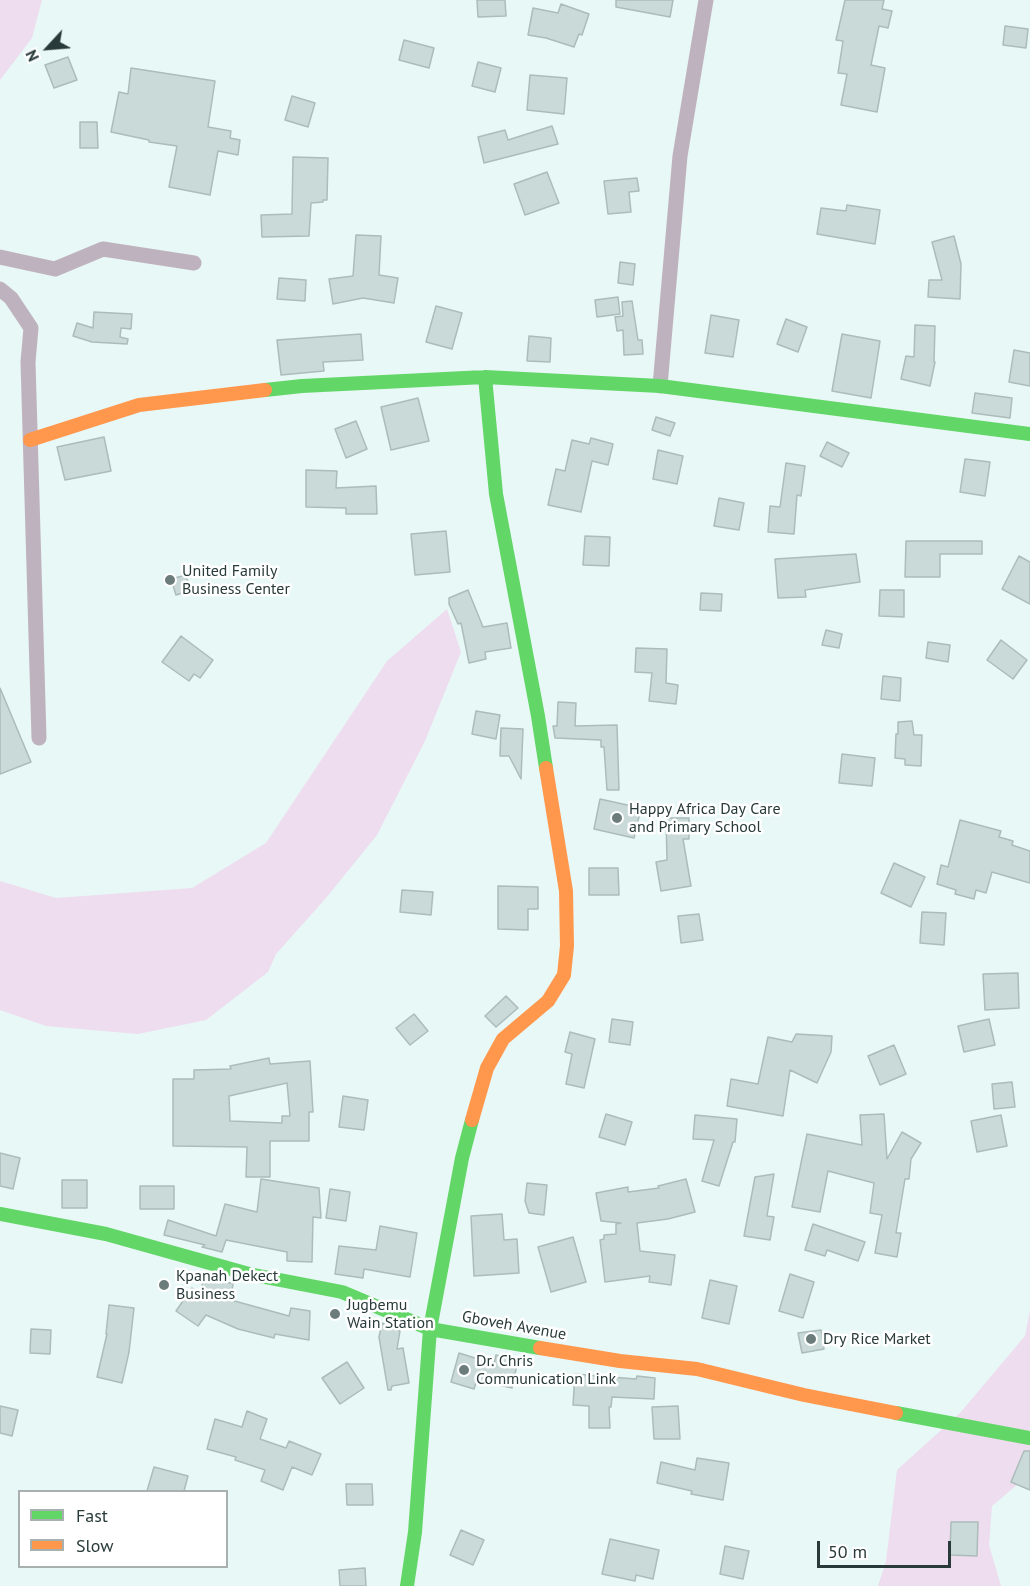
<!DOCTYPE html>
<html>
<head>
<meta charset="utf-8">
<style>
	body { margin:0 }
	#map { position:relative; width:1030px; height:1586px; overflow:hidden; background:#e8f8f6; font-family:"PT Sans",sans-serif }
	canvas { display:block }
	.legend { position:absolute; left:18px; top:1490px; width:210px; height:78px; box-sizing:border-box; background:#fff; border:2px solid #a9b0b0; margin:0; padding:8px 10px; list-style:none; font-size:18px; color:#283a39 }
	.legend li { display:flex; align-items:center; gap:12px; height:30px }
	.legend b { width:30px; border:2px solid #a9b0b0 }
	.north { position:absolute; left:18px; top:18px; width:60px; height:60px; -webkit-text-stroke:4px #fff; paint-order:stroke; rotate:244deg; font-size:16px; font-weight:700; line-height:24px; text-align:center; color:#283a39 }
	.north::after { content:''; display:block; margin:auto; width:21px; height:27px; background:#283a39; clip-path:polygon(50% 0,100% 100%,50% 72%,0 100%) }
	.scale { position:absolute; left:817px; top:1541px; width:134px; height:27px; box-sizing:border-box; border:3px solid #283a39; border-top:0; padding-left:8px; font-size:18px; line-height:21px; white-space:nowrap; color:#283a39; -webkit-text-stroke:4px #fff; paint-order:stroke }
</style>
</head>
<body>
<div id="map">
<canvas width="1030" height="1586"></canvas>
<ul class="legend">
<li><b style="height:8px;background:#63d668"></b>Fast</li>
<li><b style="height:8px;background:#ff974d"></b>Slow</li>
</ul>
<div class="north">N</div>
<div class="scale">50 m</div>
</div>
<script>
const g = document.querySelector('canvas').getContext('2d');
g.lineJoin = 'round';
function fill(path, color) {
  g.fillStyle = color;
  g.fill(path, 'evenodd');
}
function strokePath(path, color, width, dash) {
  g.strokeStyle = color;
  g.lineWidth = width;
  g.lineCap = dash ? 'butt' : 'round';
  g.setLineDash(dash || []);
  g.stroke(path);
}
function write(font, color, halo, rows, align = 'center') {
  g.font = font + ' "PT Sans",sans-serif';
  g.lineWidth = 5;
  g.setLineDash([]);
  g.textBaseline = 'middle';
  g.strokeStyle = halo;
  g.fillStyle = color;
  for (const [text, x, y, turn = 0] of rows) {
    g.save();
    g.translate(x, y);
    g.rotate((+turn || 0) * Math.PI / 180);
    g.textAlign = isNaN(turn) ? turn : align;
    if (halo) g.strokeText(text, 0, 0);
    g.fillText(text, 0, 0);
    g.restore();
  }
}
fill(new Path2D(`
	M0,0h42l-10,38 -32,42z
	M447,609l14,43 -36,89 -48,94 -51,63 -50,56 -8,18 -62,48 -68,14 -92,-8 -46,-16v-129l56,17 136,-10 74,-45 121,-182z
	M1030,1310v164l-38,32 -3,39 12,41h-123l8,-25 11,-91 63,-57 65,-77z`), '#eedcef');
const building = new Path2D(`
	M477,0h28l1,16 -28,1z
	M616,0h57l-3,17 -54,-10z
	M845,0h39l-2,9 10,2 -4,17 -9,-2 -8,39 14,3 -8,44 -36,-7 6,-31 -9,-1 5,-32 -7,-1z
	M561,4l28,10 -7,21 -3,-1 -5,13 -28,-9 -18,-3 5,-27 25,5z
	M1005,26l23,3 -2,19 -23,-3z
	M404,40l30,8 -5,20 -30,-8z
	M68,57l9,23 -23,8 -9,-23z
	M478,62l23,6 -6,24 -23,-6z
	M131,68l84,13 -7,46 23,4 -1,7 10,2 -2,15 -20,-4 -8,44 -41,-8 8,-41 -28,-4v-2l-38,-8 8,-40 9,2z
	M530,75l37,3 -3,36 -37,-4z
	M292,96l23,7 -7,24 -23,-7z
	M80,122h17l1,26h-18z
	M552,126l6,18 -74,19 -6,-26 27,-7 3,10z
	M293,157l35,1 -1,42h-4v2l-12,1 -2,33 -47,1 -1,-22 31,-1z
	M547,172l12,31 -34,12 -11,-31z
	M637,178l2,13 -10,1 2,20 -23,2 -4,-33z
	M847,205l33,5 -5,34 -58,-10 4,-26 25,3z
	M356,235l25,1 -2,39 19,3 -4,25 -31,-5 -30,6 -4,-25 24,-3z
	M954,236l7,28 -1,35 -32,-2 1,-17h13l-10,-38z
	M620,262l15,2 -2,21 -15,-2z
	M279,278l27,2 -1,21 -28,-2z
	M618,297l2,17 -23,3 -2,-17z
	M632,301l6,39h4l1,14 -19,1 -1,-25 -6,1 -2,-14 8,-1 -1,-14z
	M436,306l26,7 -10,36 -26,-7z
	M94,312l38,2 -1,15 -10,-1 -1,9 8,2 -1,5 -35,-2 -19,-6 4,-13 16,5z
	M711,315l28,5 -6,37 -28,-4z
	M786,319l21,8 -9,25 -21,-8z
	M915,325l20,1 -1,36h1l-5,24 -29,-7 5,-23 8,1z
	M361,334l2,26 -40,2 1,9 -43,4 -4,-35z
	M842,334l38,7 -9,57 -39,-7z
	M529,336l22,2 -1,24 -23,-1z
	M1014,350l16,3v33l-21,-4z
	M975,393l37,5 -2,20 -38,-5z
	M418,398l11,43 -38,9 -10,-43z
	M656,417l19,6 -5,13 -18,-6z
	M356,421l11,28 -21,9 -11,-29z
	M104,437l7,34 -46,9 -8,-33z
	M591,438l22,6 -5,21 -16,-4 -11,51 -33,-7 8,-36 9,2 7,-31 17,4z
	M827,442l22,11 -7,14 -22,-11z
	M658,450l25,6 -6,28 -24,-5z
	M965,459l25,3 -5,34 -25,-4z
	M786,463l19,3 -4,30 -4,-1 -3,39 -26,-2 2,-26 10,1z
	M306,470l31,1 -1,17 40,-2 1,28h-31v-6l-40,-1z
	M719,498l25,5 -5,27 -25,-4z
	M446,531l4,41 -35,3 -4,-41z
	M585,536l25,1 -1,29 -26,-1z
	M906,541h76v13h-42v23h-35z
	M856,554l4,28 -55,8 1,7 -28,1 -3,-39z
	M1019,556l11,6v42l-28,-15z
	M186,575l4,16 -14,4 -5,-16z
	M468,590l15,37 24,-4 4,25 -26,4 1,7 -17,4 -8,-40 -3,1 -9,-20v-6z
	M880,590h24v27l-25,-1z
	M701,593l21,1 -1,17 -21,-1z
	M826,630l16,4 -3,14 -17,-3z
	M181,636l32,24 -13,18 -6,-4 -5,7 -27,-19z
	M1001,640l26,20 -14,19 -26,-19z
	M928,642l22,3 -2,17 -22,-4z
	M636,648l31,1 -1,34 12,2 -2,19 -27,-3 3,-28 -17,-1z
	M883,676l18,2 -1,23 -19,-2z
	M0,688l31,74 -31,12z
	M558,702l18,1 -1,23 42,-1 2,65h-12l-3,-43h-3v-7l-46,-2 -2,-12h4z
	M476,711l24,4 -4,24 -24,-5z
	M912,721l2,14h8l-1,31 -16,-1v-6l-10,-1 1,-24h2v-12z
	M501,728l22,1 -2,50 -12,-23h-9z
	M842,754l33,4 -3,28 -33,-3z
	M600,799l41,9 -7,30 -40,-9z
	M666,818h23v21h-6l8,47 -30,5 -5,-29 11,-2z
	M960,820l41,11 -2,6 14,4 -1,4 18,6v32l-38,-11 -6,21 -10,-3 -2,9 -19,-5 1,-4 -19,-6 4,-19 7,2z
	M894,863l31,14 -14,30 -30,-14z
	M589,868h29l1,27h-30z
	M498,886l40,1v22h-10v21l-30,-1z
	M402,890l31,2 -2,23 -31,-3z
	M922,912l24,1 -2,32 -24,-2z
	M699,914l4,26 -22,3 -3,-27z
	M1018,973l1,35 -34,2 -2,-36z
	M506,996l12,12 -22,19 -11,-11z
	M414,1014l14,17 -18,14 -14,-17z
	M612,1019l21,3 -3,23 -21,-3z
	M989,1019l6,26 -31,7 -6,-26z
	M570,1032l25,7 -11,49 -18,-4 6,-30 -7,-2z
	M796,1034l36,2 -1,16 -14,31 -27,-13 -7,46 -56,-10 4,-27 27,5 10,-47 24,5z
	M894,1045l12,29 -26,11 -12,-29z
	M269,1058l1,6 40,-3 3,51h-4v29h-39v36h-24l1,-30 -74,-1v-67h21v-9l37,-1 -1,-3zM287,1083l3,33h-8v7l-52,-2 -1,-25z
	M1012,1082l3,25 -21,2 -2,-25z
	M343,1096l25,4 -4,30 -25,-3z
	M606,1114l26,8 -7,23 -26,-8z
	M884,1114l3,45 15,-27 19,11 -10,16 -2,20h-4l-9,54h5l-4,24 -22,-4 7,-38 -12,-2 4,-30 -46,-12 -8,41 -28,-5 15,-73 55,11 -2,-30z
	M695,1115l42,4 -2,23h-2l-14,44 -17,-5 12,-41 -21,-1z
	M1001,1115l6,31 -30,6 -6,-31z
	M0,1153l20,5 -7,31 -13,-3z
	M774,1174l-7,42 7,1 -4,23 -26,-4 11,-59z
	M261,1179l58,9 2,30 -8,-1 -1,45 -25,-1v-9l-61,-12 -4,12 -20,-5 3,-2 -41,-10 4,-15 48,16 9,-32 32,8z
	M686,1179l9,33 -27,7 -31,4 3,28 35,4 -4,30 -22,-3 1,-6 -45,6 -5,-42 4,-1v-4l12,-1v-10l5,-1 -20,-2 -5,-28 32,-6v5l31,-4 -1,-2z
	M62,1180h25v28h-25z
	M527,1183l20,2 -3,30 -15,-2 -4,-12z
	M140,1186h34v23h-34z
	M330,1189l20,3 -4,29 -20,-3z
	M502,1214l2,26 13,-1 2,34 -45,3 -3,-60z
	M813,1224l52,18 -7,19 -31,-11 -2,6 -20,-6z
	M380,1226l37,7 -7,44 -46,-8 -1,9 -28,-4 4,-28 37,4z
	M573,1237l13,45 -35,10 -13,-45z
	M790,1274l24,8 -11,36 -24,-7z
	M203,1278l13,1 3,1v2l14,1 -2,17 58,16 2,-8 19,3 -1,29 -34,-6 -1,4 -36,-9 -32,-14 -8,11 -22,-15 16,-23 9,7z
	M710,1280l27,6 -8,38 -27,-6z
	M109,1305l25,3 -5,44 -7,31 -25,-6 10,-43h-1z
	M382,1323l18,8 -3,18 6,-1 6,35 -17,3 -1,4h-3l-9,-53z
	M31,1329l20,1 -1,24 -20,-1z
	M821,1330l3,19 -22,4 -4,-20z
	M459,1353l35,11 2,-9 22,5 -6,28 -35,-8 -3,9 -23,-7z
	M347,1362l17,26 -24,16 -18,-26z
	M575,1374l61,5 1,-3 18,2 -1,21 -42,-2 -1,10h-2l1,21h-21v-22l-16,-1z
	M0,1406l18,4 -6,26 -12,-3z
	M678,1406l2,33h-26l-2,-32z
	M247,1411l20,8 -7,20 26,9 3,-7 32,13 -9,21 -20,-8 -9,23 -22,-9 4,-11 -30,-10 1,-3 -29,-8 8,-30 27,8z
	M1024,1451h6v39l-19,-8z
	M697,1458l32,5 -6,37 -32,-6 1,-3 -35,-8 4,-21 34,8z
	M154,1467l34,9 -4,15h-37z
	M346,1484h26l1,21h-26z
	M951,1522h27l-1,34 -27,-1z
	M461,1530l23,10 -11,25 -23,-10z
	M610,1539l49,11 -6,29 -17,-4 -1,6 -33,-7z
	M725,1546l24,5 -6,28 -23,-5z
	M365,1568l1,18h-26l-1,-16z`);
fill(building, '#cadad8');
strokePath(building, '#acbcba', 1.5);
strokePath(new Path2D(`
	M0,257l55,12 48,-20 91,14
	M0,289l11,9 20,30 -3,34 11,376
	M660,386l20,-230 26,-156`), '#beb2be', 15);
strokePath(new Path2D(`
	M485,377l11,117 42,222 8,52
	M265,390l37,-4 183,-9 175,9 370,48
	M0,1214l106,20 143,40 93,18 88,37 110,19
	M896,1413l134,25
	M407,1586l8,-54 15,-203 32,-171 10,-38`), '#63d668', 14);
strokePath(new Path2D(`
	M30,440l109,-35 126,-15
	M472,1120l15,-52 16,-29 45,-38 16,-26 3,-29 -1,-55 -20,-123
	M540,1348l80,13 77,8 107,26 92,18`), '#ff974d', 14);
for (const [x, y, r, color] of [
	[170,580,6,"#6b7c7b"],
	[617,818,6,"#6b7c7b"],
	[164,1285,6,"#6b7c7b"],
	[335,1314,6,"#6b7c7b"],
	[811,1339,6,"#6b7c7b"],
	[464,1370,6,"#6b7c7b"]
]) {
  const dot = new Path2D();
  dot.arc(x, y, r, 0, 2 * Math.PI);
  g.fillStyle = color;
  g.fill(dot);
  strokePath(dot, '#fff', 2);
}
write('16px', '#283a39', '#fff', [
	["United Family",182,571],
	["Business Center",182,589],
	["Happy Africa Day Care",629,809],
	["and Primary School",629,827],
	["Kpanah Dekect",176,1276],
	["Business",176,1294],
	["Jugbemu",347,1305],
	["Wain Station",347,1323],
	["Dry Rice Market",823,1339],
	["Dr. Chris",476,1361],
	["Communication Link",476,1379]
], 'left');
write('16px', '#283a39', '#fff', [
	["Gboveh Avenue",514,1326,10]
]);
</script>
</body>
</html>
